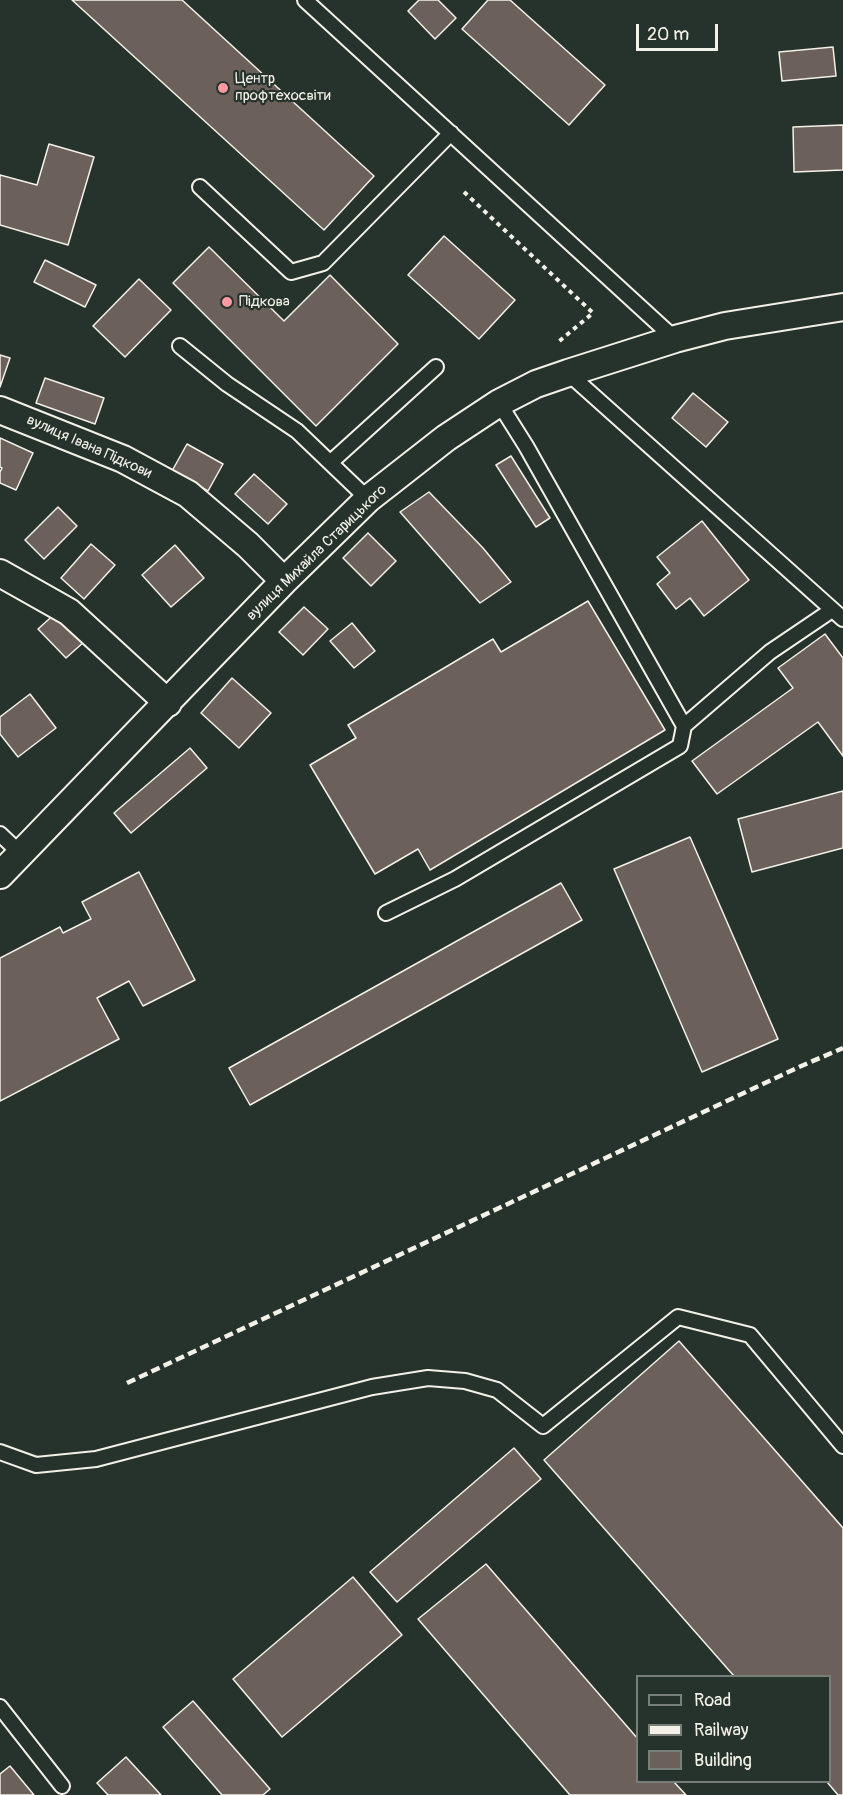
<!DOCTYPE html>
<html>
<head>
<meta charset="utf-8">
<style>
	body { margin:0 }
	#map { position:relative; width:843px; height:1795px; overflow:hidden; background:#26332d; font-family:Pangolin,sans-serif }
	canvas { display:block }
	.legend { position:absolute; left:636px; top:1675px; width:195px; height:108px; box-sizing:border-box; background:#26332d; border:2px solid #787f78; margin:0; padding:8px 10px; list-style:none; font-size:18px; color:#f4f1e8 }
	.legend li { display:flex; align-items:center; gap:12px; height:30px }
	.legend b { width:30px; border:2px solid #787f78 }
	.scale { position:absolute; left:636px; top:24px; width:82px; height:27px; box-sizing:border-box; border:3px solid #f4f1e8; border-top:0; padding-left:8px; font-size:18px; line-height:21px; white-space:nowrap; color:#f4f1e8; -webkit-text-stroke:4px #26332d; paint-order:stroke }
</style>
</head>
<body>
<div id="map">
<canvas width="843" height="1795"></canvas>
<ul class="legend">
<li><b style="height:8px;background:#26332d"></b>Road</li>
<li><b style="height:8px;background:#f4f1e8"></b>Railway</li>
<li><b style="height:16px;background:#6c605a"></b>Building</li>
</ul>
<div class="scale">20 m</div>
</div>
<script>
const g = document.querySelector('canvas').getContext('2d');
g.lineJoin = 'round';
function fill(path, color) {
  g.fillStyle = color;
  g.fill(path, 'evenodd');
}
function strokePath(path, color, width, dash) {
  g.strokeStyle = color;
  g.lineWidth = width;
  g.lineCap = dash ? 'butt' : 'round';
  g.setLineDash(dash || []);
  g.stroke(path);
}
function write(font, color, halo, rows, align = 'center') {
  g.font = font + ' Pangolin,sans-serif';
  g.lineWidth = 4.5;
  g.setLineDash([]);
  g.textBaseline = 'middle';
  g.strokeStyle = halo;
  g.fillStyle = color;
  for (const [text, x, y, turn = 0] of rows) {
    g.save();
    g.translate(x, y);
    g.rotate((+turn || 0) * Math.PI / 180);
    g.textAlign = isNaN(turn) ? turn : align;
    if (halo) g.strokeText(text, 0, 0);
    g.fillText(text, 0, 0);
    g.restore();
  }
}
const building = new Path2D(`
	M72,0h110l192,176 -50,54z
	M419,0h19l18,18 -21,21 -27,-28z
	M488,0h22l95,85 -36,40 -107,-96z
	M833,47l3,29 -54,5 -3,-29z
	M843,125v45l-49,2 -1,-45z
	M49,144l45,13 -26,88 -68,-20v-50l37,10z
	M444,236l71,64 -36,39 -71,-64z
	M209,247l75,74 46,-46 68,69 -82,82 -143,-143z
	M45,260l51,25 -11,22 -51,-25z
	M139,279l32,31 -46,47 -32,-31z
	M0,355l10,3 -10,29z
	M45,378l59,20 -9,26 -59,-21z
	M693,393l35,29 -22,25 -34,-29z
	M0,438l33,15 -17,37 -16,-7v-11l2,-4 -2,-1z
	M187,444l36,20 -15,27 -36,-20z
	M511,456l39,62 -14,9 -40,-62z
	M254,474l33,30 -19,20 -33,-30z
	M429,492l54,56 28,34 -31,21 -80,-91z
	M58,507l19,19 -33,33 -19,-19z
	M702,521l47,59 -45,36 -14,-18 -14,11 -19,-25 13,-11 -13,-16z
	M368,533l28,28 -25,25 -28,-28z
	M91,544l24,21 -31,34 -23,-21z
	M175,545l29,33 -33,29 -29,-32z
	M588,601l77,129 -235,140 -12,-21 -43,25 -65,-109 46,-27 -8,-13 145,-86 8,13z
	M304,607l24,22 -25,26 -24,-23z
	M58,611l27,30 -19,17 -28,-29z
	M352,623l23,28 -21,17 -24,-27z
	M825,634l18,24v98l-25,-34 -101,72 -25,-33 101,-73 -15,-20z
	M232,678l39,35 -32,35 -38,-35z
	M30,694l26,34 -38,29 -18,-23v-17z
	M190,748l17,20 -76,65 -17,-20z
	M843,791v57l-91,24 -14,-53z
	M690,837l88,202 -76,33 -88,-203z
	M139,872l56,108 -52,26 -14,-25 -32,17 22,41 -119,62v-143l60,-31 3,6 28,-14 -9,-17z
	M561,883l21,37 -332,185 -21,-37z
	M679,1341l164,187v267h-5l-11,-13h3v-106h-96l-190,-216z
	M514,1448l27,31 -144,123 -27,-30z
	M486,1564l152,175v43h36l12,13h-116l-152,-176z
	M353,1577l49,58 -120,102 -49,-58z
	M193,1701l77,88 -7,6h-41l-59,-68z
	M126,1757l35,38h-53l-11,-12z
	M10,1766l24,29h-34v-21z`);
fill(building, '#6c605a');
strokePath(building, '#f4f1e8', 1.5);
const lane = new Path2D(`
	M305,0l370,339
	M200,187l91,85 32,-9 128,-130
	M180,346l47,38 70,47 71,68
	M568,373l275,246
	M499,403l27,43 158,280
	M331,462l105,-95
	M0,834l21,20
	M386,913l69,-34 225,-133 4,-20 86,-74 62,-42
	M0,1452l36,13 60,-6 276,-72 56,-9 37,3 32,9 46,36 135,-109 72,18 93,111
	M0,1707l62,79`);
const street = new Path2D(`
	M0,410l123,49 65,35 60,51 36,36
	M0,573l69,39 99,91
	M0,875l284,-294 84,-82 78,-61 53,-35 37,-19 32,-11 107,-34 50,-13 118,-19`);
strokePath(lane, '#f4f1e8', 18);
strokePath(street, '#f4f1e8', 30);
strokePath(new Path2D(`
	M464,192l129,121 -36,30`), '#f4f1e8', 4, [4.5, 4.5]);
strokePath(lane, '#26332d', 14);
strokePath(street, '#26332d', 26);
strokePath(new Path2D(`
	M127,1383l672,-316 44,-19`), '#f4f1e8', 4.5, [9, 4.5]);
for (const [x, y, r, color] of [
	[223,88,6,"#ff9aa2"],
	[227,302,6,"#ff9aa2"]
]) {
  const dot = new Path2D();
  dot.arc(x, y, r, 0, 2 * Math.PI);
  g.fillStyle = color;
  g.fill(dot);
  strokePath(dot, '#26332d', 2);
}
write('15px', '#f4f1e8', '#26332d', [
	["Центр",235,79],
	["профтехосвіти",235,96],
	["Підкова",239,302]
], 'left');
write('15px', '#f4f1e8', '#26332d', [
	["вулиця Івана Підкови",89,447,24],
	["вулиця Михайла Старицького",317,553,-44]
]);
</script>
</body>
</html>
